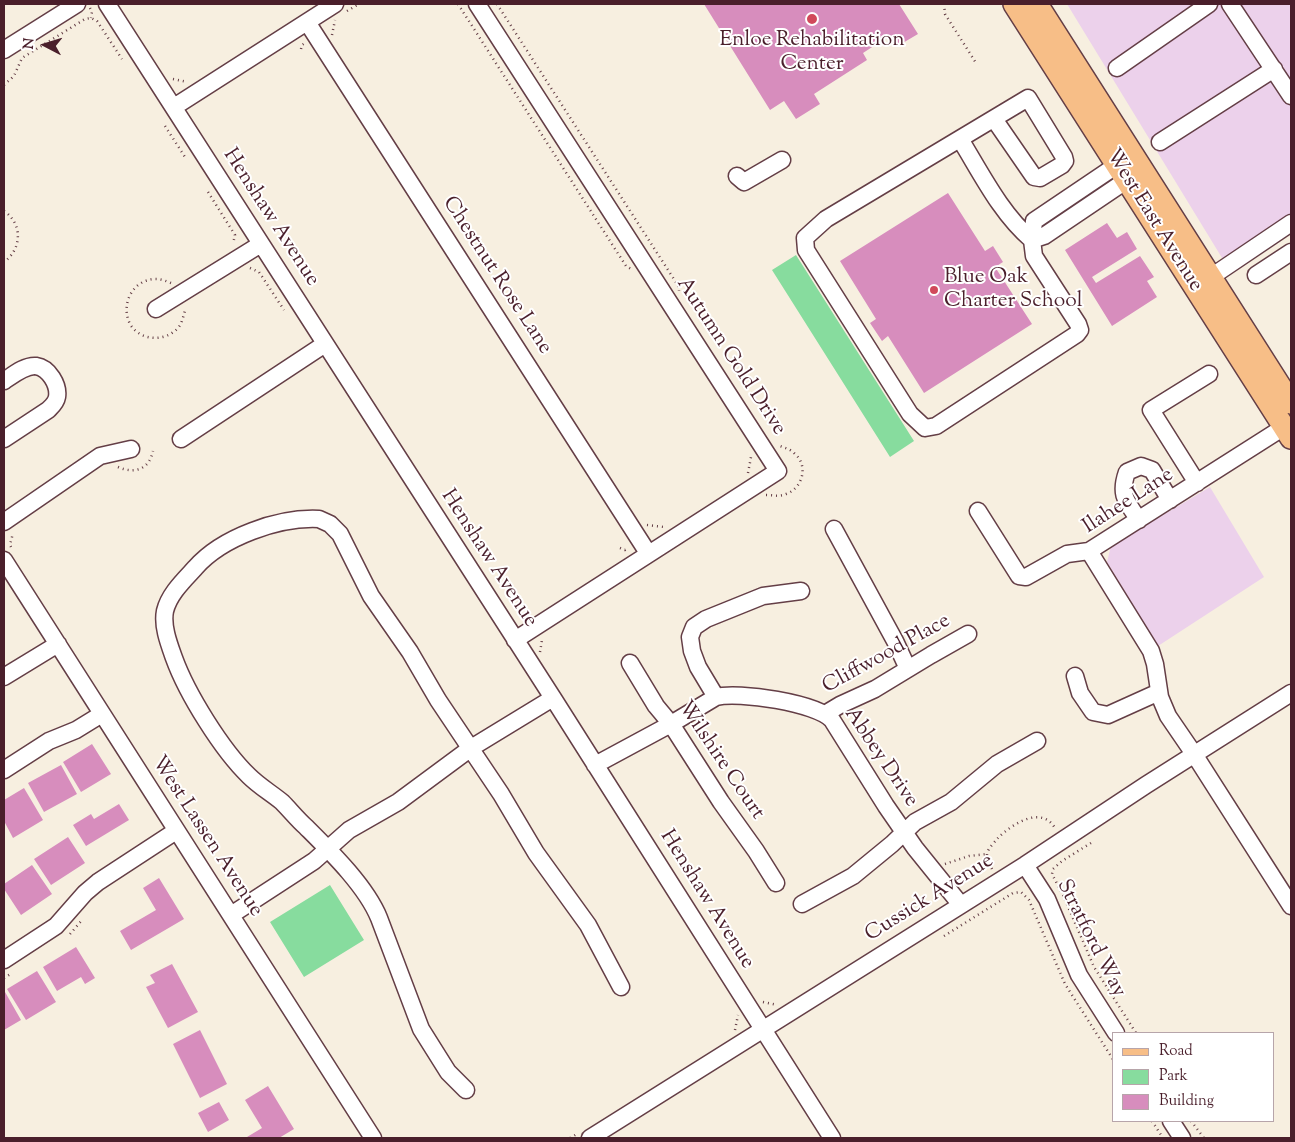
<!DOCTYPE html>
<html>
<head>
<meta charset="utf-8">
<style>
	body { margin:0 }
	#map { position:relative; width:1295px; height:1142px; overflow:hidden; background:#f7efe0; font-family:"Sorts Mill Goudy",serif }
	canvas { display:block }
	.frame { position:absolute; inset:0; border:5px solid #4a1f2b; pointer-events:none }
	.legend { position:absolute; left:1112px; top:1032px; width:162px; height:90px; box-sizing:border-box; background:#fff; border:1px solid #b7a5aa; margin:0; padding:6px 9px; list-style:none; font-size:15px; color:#4a1f2b }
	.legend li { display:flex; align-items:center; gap:10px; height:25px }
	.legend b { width:25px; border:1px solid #b7a5aa }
	.north { position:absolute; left:20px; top:20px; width:50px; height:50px; -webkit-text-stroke:4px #fff; paint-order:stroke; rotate:275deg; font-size:14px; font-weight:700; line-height:20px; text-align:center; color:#4a1f2b }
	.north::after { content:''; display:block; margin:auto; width:18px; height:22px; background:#4a1f2b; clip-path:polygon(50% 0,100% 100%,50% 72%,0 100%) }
</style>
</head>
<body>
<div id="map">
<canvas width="1295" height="1142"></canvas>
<div class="frame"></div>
<ul class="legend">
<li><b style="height:6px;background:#f7be87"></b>Road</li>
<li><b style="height:14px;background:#87dc9e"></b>Park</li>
<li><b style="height:14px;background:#d78dbd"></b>Building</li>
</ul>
<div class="north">N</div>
</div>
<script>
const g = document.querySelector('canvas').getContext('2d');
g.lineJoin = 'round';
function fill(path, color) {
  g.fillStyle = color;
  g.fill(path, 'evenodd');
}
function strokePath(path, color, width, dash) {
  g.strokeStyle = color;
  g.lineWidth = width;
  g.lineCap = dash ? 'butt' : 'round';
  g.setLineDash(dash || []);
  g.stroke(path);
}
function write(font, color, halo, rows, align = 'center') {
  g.font = font + ' "Sorts Mill Goudy",serif';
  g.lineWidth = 4;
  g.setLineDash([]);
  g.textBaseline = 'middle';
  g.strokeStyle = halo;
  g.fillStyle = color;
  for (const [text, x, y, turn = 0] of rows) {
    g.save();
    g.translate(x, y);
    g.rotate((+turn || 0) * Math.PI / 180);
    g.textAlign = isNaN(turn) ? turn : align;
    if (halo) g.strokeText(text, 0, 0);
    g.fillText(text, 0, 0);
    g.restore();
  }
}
fill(new Path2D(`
	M1067,4h224v228l-61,39z
	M1210,487l54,90 -106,69 -51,-84 4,-16z`), '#ecd1eb');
fill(new Path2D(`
	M796,255l118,186 -24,16 -118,-187z
	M330,885l34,55 -60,37 -34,-55z`), '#87dc9e');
fill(new Path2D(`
	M704,4h195l19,30 -22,13 -7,-11 -26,17 4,7 -53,34 6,10 -24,15 -12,-18 -14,9z
	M948,193l37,58 8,-5 10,16 -8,5 37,57 -108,69 -36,-57 -6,5 -12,-18 6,-4 -36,-58z
	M1107,223l10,15 10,-6 10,17 -45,28 4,6 44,-27 14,21 -7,4 10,16 -45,29 -47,-76z
	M92,744l19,30 -30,18 -18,-30z
	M61,765l16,29 -33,18 -16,-29z
	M24,788l19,32 -30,18 -9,-17v-21z
	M119,804l10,16 -43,26 -13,-21 18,-11 3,5z
	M68,837l17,26 -34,22 -17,-26z
	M32,865l20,29 -31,21 -17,-26v-5z
	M159,878l25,41 -53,31 -11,-19 36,-21 -13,-22z
	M76,947l19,31 -10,6 -4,-7 -24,14 -14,-24z
	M172,964l26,48 -30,16 -22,-41 9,-4 -5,-8z
	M37,971l19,31 -30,18 -19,-31z
	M5,992l16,28 -17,10v-37z
	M200,1030l27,54 -27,14 -27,-54z
	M268,1086l26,43 -15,9h-31l-1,-1 15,-9 -17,-28z
	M219,1102l10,18 -21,12 -10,-19z`), '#d78dbd');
const minor = new Path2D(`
	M107,4l446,694 279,440
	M477,4l301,467 -263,169
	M1230,4l61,92
	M307,22l341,531
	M4,50l73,-46
	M1117,68l92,-64
	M174,107l161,-103
	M994,119l40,58 6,1 22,-13 3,-4 -1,-4 -36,-59 -202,121 -21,19 1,12 104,164 15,14 11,-2 141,-92 3,-4 -2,-6 -44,-68 -2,-16 2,-19 83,-56 11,-2
	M960,139c21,34 41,75 72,101
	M1160,142l114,-73
	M737,176l7,6 38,-22
	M1032,240l12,-4 83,-56 5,-10
	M1256,275l35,-23
	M1211,277l80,-54
	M156,309l105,-65
	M4,381c9,-6 21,-16 32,-15 13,2 23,19 21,31 -1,6 -5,9 -9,13l-44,29
	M1284,427l-195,124 62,100 4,13 5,33 8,19 26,38 97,152
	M181,439l144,-95
	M1197,483l-46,-73 58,-36
	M978,511l41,65 7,1 41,-23 22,-3
	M1139,520c-13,-19 -20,-25 -12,-48l14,-6 11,4 18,30
	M4,522l96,-66 31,-7
	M834,529l61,112 13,28
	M4,560l369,578
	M630,663l26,43 15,18 50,78 35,49 20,32
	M1075,676l5,17 13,19 15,3 51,-23
	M4,677l54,-33
	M716,697l-18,-30 -6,-16 -2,-14 4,-10 12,-8 57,-23 38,-5
	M825,714l15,-9 35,-16 56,-34 37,-21
	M595,765l76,-41 45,-27c22,-6 101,6 116,23l54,86 29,42 46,57
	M4,770l45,-29 27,-11 26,-16
	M1025,865l22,34 32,76 37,58
	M802,904l51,-28 39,-32 23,-22 36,-20 46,-38 40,-23
	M231,915l83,-54 35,-31 49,-28 73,-54 82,-50
	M4,960l52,-34 29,-33 13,-11 78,-51
	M466,1090l-18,-18 -27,-43 -42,-111c-13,-32 -49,-67 -73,-91 -9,-8 -16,-17 -24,-25 -11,-9 -23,-16 -33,-26 -27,-26 -62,-82 -75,-118 -5,-14 -12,-32 -9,-47 4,-17 19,-31 30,-43 27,-31 84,-51 124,-49l11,5 10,10 31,62 39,56 28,48 63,94 35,59 52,72 33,62
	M1171,1121l11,17
	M590,1138l435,-273 121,-80 145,-92`);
const major = new Path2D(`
	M1014,4l277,434
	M1037,4l254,399`);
strokePath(minor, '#643e46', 19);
strokePath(major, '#643e46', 24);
strokePath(new Path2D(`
	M458,4l168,262 5,3
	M497,4l182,283v4
	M944,4l1,10 31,49
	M90,8l2,4 -1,6
	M347,11l12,-7
	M332,35l3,-15
	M301,49l1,-4 3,-2
	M173,79l14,3
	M4,85l10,-9 8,-18 63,-39 6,-1 6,3 25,38
	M165,126l20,31
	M208,192l27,43 -2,9
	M4,211c19,13 18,38 0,51
	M250,268l9,4 25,38
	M171,283c-5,-2 -10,-4 -15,-4 -23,0 -36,25 -26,45 10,17 34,18 47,5 6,-6 6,-14 9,-21
	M118,467c16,7 31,3 35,-16
	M748,473l3,-16
	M766,495c7,0 13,2 20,-1 17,-6 23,-29 8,-41 -4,-4 -9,-5 -14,-7
	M647,525l17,2
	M11,547l-1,-2 3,-12
	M620,548l5,2 3,-2
	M540,652l2,-12
	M1091,843l-29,18 -9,8 -1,5 11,21 31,72 42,66
	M945,864l24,-8 18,-2
	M992,869c-2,-4 -6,-9 -5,-14 0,-6 7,-12 11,-17 14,-14 43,-33 57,-10
	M70,934l13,-15
	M944,936l69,-43 8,-1 8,8 36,84 49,77
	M4,978l8,-5
	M763,1002l14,3
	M735,1030l3,-15
	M1152,1121l11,17
	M1191,1121l13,17
	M570,1138l7,-4`), '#643e46', 2.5, [1, 4]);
strokePath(minor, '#fff', 16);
strokePath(major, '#f7be87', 21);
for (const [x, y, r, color] of [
	[812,19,6,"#d1495b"],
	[934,290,5,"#d1495b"]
]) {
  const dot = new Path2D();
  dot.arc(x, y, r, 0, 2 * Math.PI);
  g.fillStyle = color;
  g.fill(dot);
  strokePath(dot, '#fff', 2);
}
write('21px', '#4a1f2b', '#fff', [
	["Enloe Rehabilitation",812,41],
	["Center",812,65],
	["Blue Oak",944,278,"left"],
	["Charter School",944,302,"left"]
]);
write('21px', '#4a1f2b', '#fff', [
	["Henshaw Avenue",270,218,57],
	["West East Avenue",1153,221,58],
	["Chestnut Rose Lane",496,276,57],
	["Autumn Gold Drive",730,357,57],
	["Ilahee Lane",1129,502,-33],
	["Henshaw Avenue",488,559,57],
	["Cliffwood Place",887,655,-29],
	["Abbey Drive",880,758,56],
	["Wilshire Court",720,761,56],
	["West Lassen Avenue",206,837,57],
	["Cussick Avenue",930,899,-32],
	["Henshaw Avenue",706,900,58],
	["Stratford Way",1090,939,63]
]);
</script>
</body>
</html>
